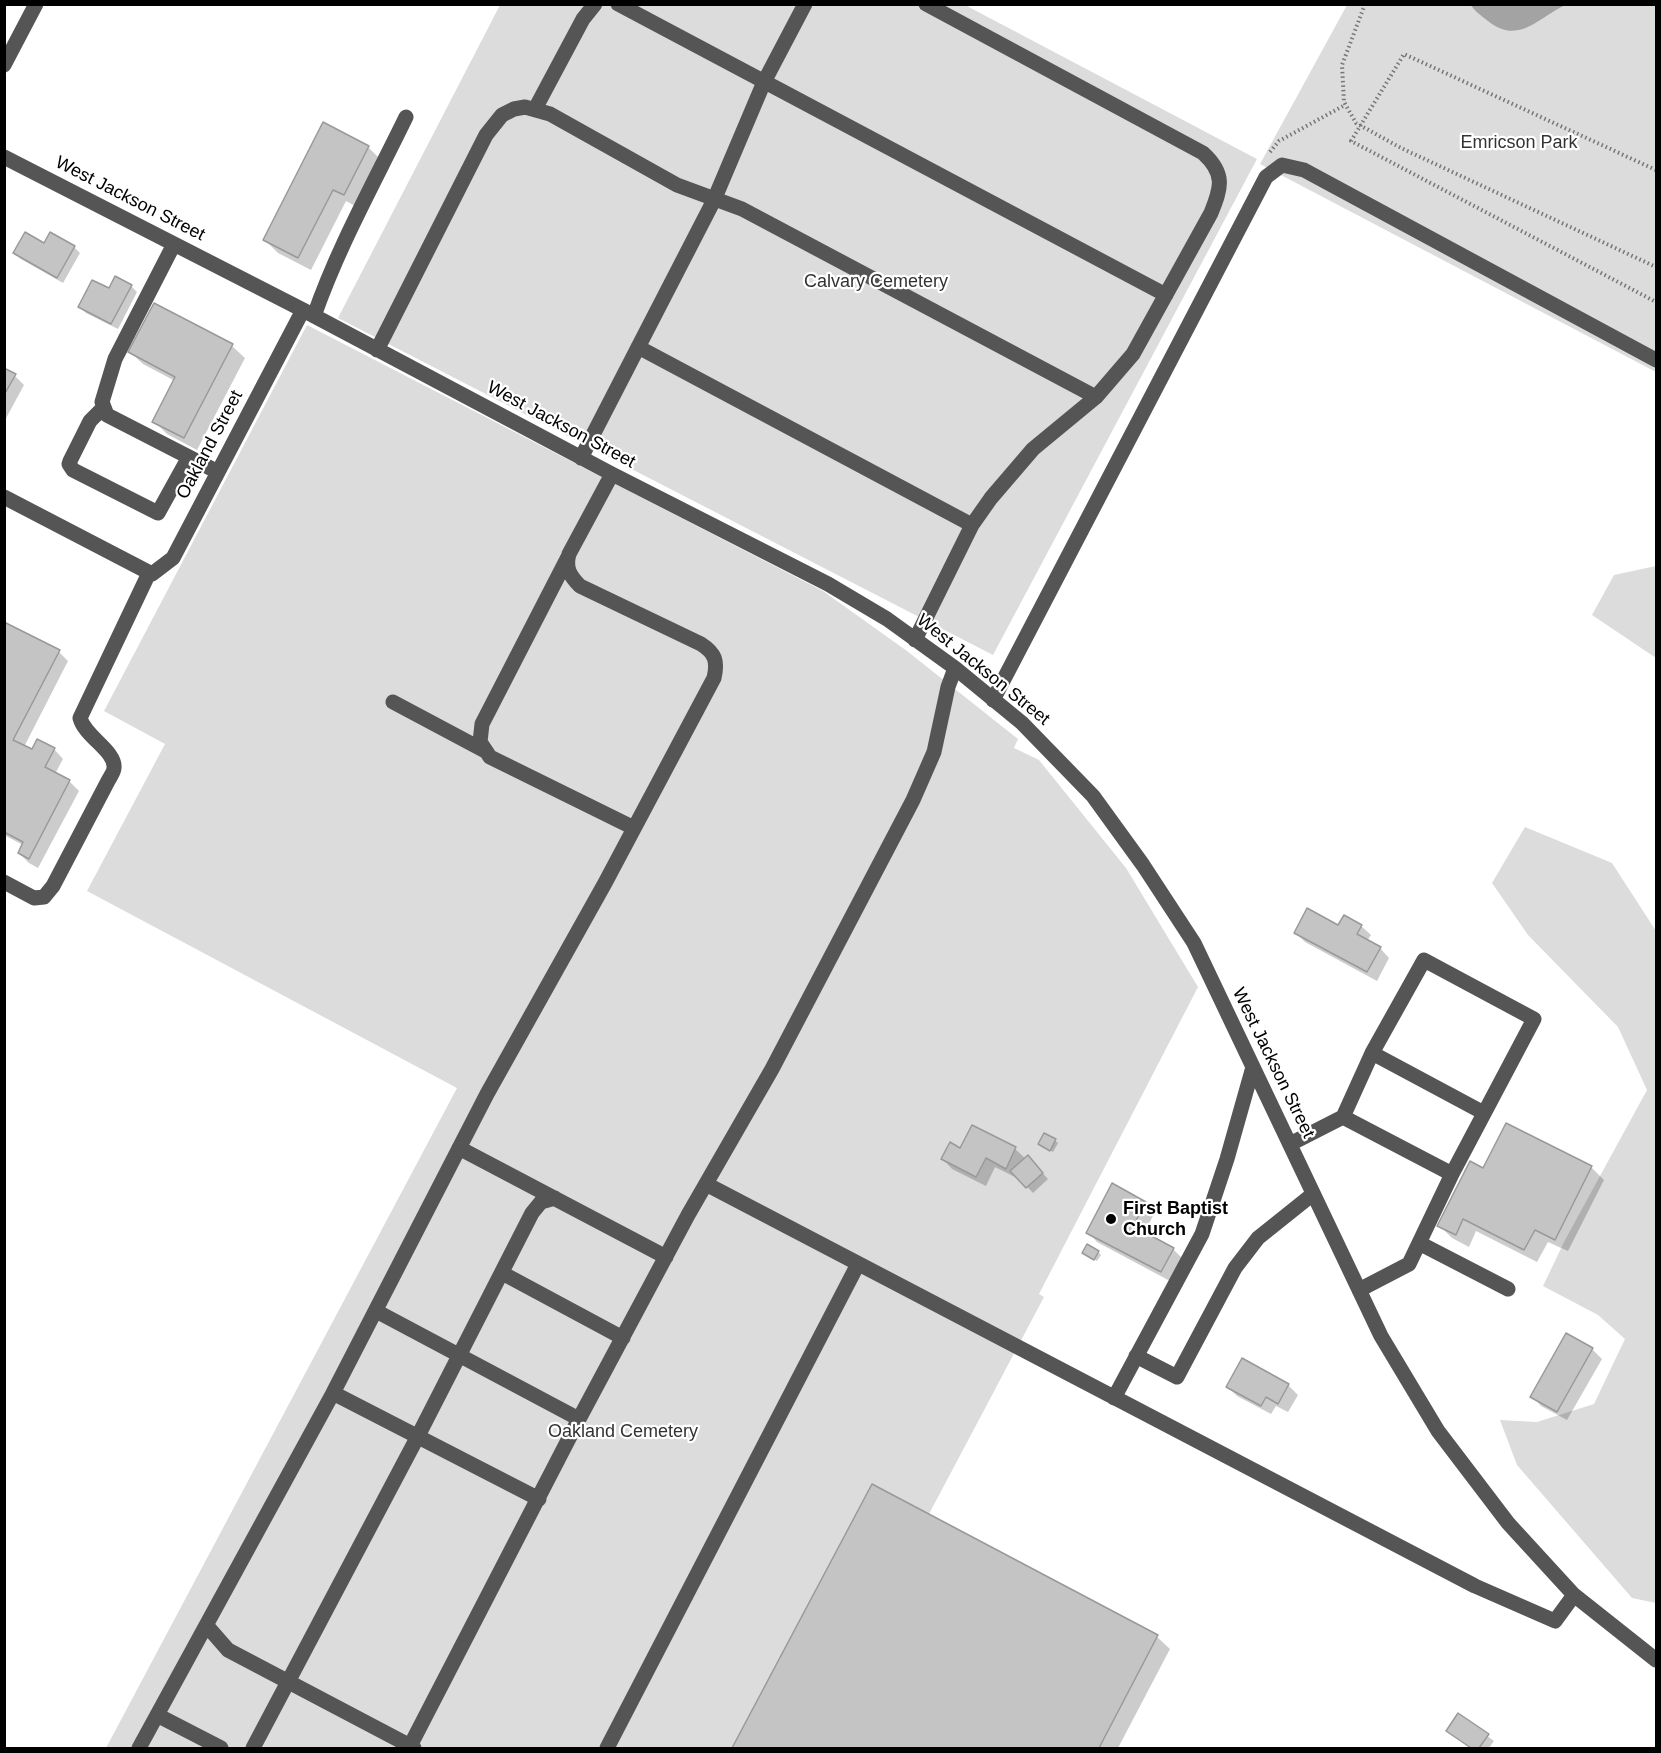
<!DOCTYPE html>
<html>
<head>
<meta charset="utf-8">
<style>
	body { margin:0 }
	#map { position:relative; width:1661px; height:1753px; overflow:hidden; background:#fff; font-family:Arial,sans-serif }
	canvas { display:block }
	.frame { position:absolute; inset:0; border:6px solid #000; pointer-events:none }
</style>
</head>
<body>
<div id="map">
<canvas width="1661" height="1753"></canvas>
<div class="frame"></div>
</div>
<script>
const g = document.querySelector('canvas').getContext('2d');
g.lineJoin = 'round';
function fill(path, color) {
  g.fillStyle = color;
  g.fill(path, 'evenodd');
}
function strokePath(path, color, width, dash) {
  g.strokeStyle = color;
  g.lineWidth = width;
  g.lineCap = dash ? 'butt' : 'round';
  g.setLineDash(dash || []);
  g.stroke(path);
}
function write(font, color, halo, rows, align = 'center') {
  g.font = font + ' Arial,sans-serif';
  g.lineWidth = 4.5;
  g.setLineDash([]);
  g.textBaseline = 'middle';
  g.strokeStyle = halo;
  g.fillStyle = color;
  for (const [text, x, y, turn = 0] of rows) {
    g.save();
    g.translate(x, y);
    g.rotate((+turn || 0) * Math.PI / 180);
    g.textAlign = isNaN(turn) ? turn : align;
    if (halo) g.strokeText(text, 0, 0);
    g.fillText(text, 0, 0);
    g.restore();
  }
}
fill(new Path2D(`
	M500,5h465l292,154 -264,496 -655,-337z
	M1347,5h309v367l-396,-208z
	M307,325l516,266 84,60 111,88 -4,9 25,12 87,108 72,119 -159,307 5,3 -239,451h-699l351,-660 -370,-197 78,-147 -61,-33z
	M1656,566v92l-64,-43 22,-40z
	M1525,827l87,36 44,68v672l-24,-5 -115,-133 -17,-45 37,2 57,-18 31,-65 -27,-24 -55,-29 22,-46 82,-150 -29,-63 -90,-92 -36,-52z`), '#dcdcdc');
fill(new Path2D(`
	M1471,5h94c-28,14 -47,40 -77,16 -6,-5 -13,-9 -17,-16z`), '#a3a3a3');
fill(new Path2D(`
	M368,147l13,13 -24,47 -11,-6 -35,69 -33,-17 -13,-13z
	M44,245l30,2 6,6 -17,30 -42,-24 -6,-6z
	M131,286l6,6 -19,37 -32,-16 -6,-6 30,-16z
	M232,346l13,12 -48,92 -30,-16 -13,-13 21,-40 -32,-17 -13,-12z
	M4,370l11,6 9,9 -20,37z
	M4,623l55,29 9,9 -44,86 8,4 22,-2 9,10 -8,15 14,7 10,10 -41,77 -9,-5 -10,-10 4,-8 -19,-10z
	M1361,926l10,9 -4,6 13,7 9,10 -12,23 -72,-39 -9,-9 43,-6z
	M973,1127l42,22 11,10 2,-2 20,22 -15,14 -17,-18 -1,2 -20,-10 -9,19 -34,-17 -9,-10 18,-9z
	M1055,1141l3,2 -5,9 -13,-8z
	M1591,1167l13,13 -36,71 -20,-9 -11,20 -61,-31 -7,16 -17,-9 -13,-13 45,-55z
	M1146,1203l9,9 -11,21 29,16 9,9 -12,23 -73,-39 -9,-10z
	M1098,1252l3,3 -4,6 -10,-6z
	M1567,1335l25,14 10,10 -35,61 -26,-14 -9,-10z
	M1288,1385l10,10 -10,17 -12,-6 -5,8 -34,-18 -9,-9z
	M873,1486l284,151 13,12 -52,99h-384z
	M1459,1715l35,26 -5,7h-19l-22,-17z`), '#0003');
const building = new Path2D(`
	M323,122l46,24 -25,49 -11,-5 -35,68 -35,-18z
	M25,232l19,11 6,-11 25,14 -18,32 -44,-25z
	M115,276l17,9 -21,39 -33,-17 14,-27 17,8z
	M154,303l79,41 -49,94 -32,-16 23,-45 -47,-25z
	M4,368l12,6 -12,21z
	M4,622l56,28 -47,90 19,9 5,-10 18,9 -10,19 25,13 -41,79 -11,-6 5,-11 -19,-10z
	M1307,908l31,17 6,-10 18,10 -5,9 24,13 -14,25 -73,-39z
	M1506,1123l86,43 -37,74 -20,-10 -11,20 -61,-31 -7,16 -19,-9 33,-65 13,7z
	M972,1125l44,22 -10,22 -20,-11 -10,19 -35,-18 9,-17 10,6z
	M1044,1133l12,6 -6,12 -12,-7z
	M1028,1155l15,18 -17,15 -16,-17z
	M1112,1183l34,19 -13,24 41,22 -13,24 -75,-39z
	M1087,1244l12,7 -5,9 -12,-7z
	M1566,1333l27,15 -36,64 -27,-15z
	M1242,1358l47,26 -11,20 -12,-7 -5,9 -35,-19z
	M872,1484l286,151 -59,113h-367z
	M1458,1713l31,21 -10,14h-8l-25,-17z`);
fill(building, '#c4c4c4');
strokePath(building, '#999', 1.5);
strokePath(new Path2D(`
	M1365,4l-23,61 2,37 12,21 45,25 255,119
	M1270,152l9,-11 66,-36
	M1656,170l-252,-116 -53,87 305,161`), '#777', 4, [1.5, 3]);
strokePath(new Path2D(`
	M618,4l548,291
	M4,65l32,-61
	M535,109l48,-90 12,-15
	M4,157l299,153 309,164 216,110 59,35 68,49 67,55 71,73 50,69 51,78 187,393 57,95 70,92 66,72 82,65
	M174,244l-59,115 -13,43 5,13 111,57
	M314,316c24,-69 60,-133 92,-199
	M638,347l334,178
	M377,350l109,-215 16,-20 12,-6 11,-2 25,7 127,71 65,24 354,188
	M104,407l-14,14 -20,40 -1,3 4,6 85,43 31,-56
	M581,458l133,-258 50,-118 41,-78
	M4,497l148,77 21,-16 130,-248
	M568,557l-86,167 -2,18 10,15 144,71
	M915,640l57,-115 19,-27 42,-49 63,-52 37,-43 78,-141c10,-25 15,-39 -8,-60l-277,-149
	M993,700l273,-523 16,-12 22,5 352,190
	M393,702l92,49
	M4,882l30,16 10,-1 9,-11 55,-105c2,-4 6,-9 6,-13 2,-17 -29,-31 -34,-50l69,-145
	M1372,1053l112,60
	M1343,1117l29,-64 52,-93 110,59 -82,155
	M1290,1144l53,-27 109,57 -43,90 -50,26
	M459,1148l207,109
	M706,1184l769,402 80,35 19,-26
	M1419,1243l89,46
	M502,1273l121,65
	M376,1311l203,108
	M1136,1356l41,21 58,-109 23,-30 55,-44
	M333,1393l206,106
	M1114,1398l88,-164 25,-75 26,-92
	M207,1626l21,24 186,98
	M157,1715l64,33
	M139,1748l194,-355 154,-299 118,-211 109,-205c4,-17 1,-25 -13,-34l-121,-58c-10,-10 -15,-18 -11,-32l43,-80
	M253,1748l165,-312 114,-223 9,-11 14,-4
	M409,1748l170,-329 109,-204 84,-146 141,-269 21,-48 14,-65 7,-19
	M607,1748l251,-484`), '#555', 15);
for (const [x, y, r, color] of [
	[1111,1219,6,"#000"]
]) {
  const dot = new Path2D();
  dot.arc(x, y, r, 0, 2 * Math.PI);
  g.fillStyle = color;
  g.fill(dot);
  strokePath(dot, '#fff', 2);
}
write('18px', '#333', '#fff', [
	["Emricson Park",1519,143],
	["Calvary Cemetery",876,282],
	["Oakland Cemetery",623,1432]
]);
write('18px', '#000', '#fff', [
	["West Jackson Street",130,199,27],
	["West Jackson Street",561,425,28],
	["Oakland Street",210,445,-62],
	["West Jackson Street",983,670,39],
	["West Jackson Street",1273,1063,64]
]);
write('bold 18px', '#000', '#fff', [
	["First Baptist",1123,1209],
	["Church",1123,1230]
], 'left');
</script>
</body>
</html>
